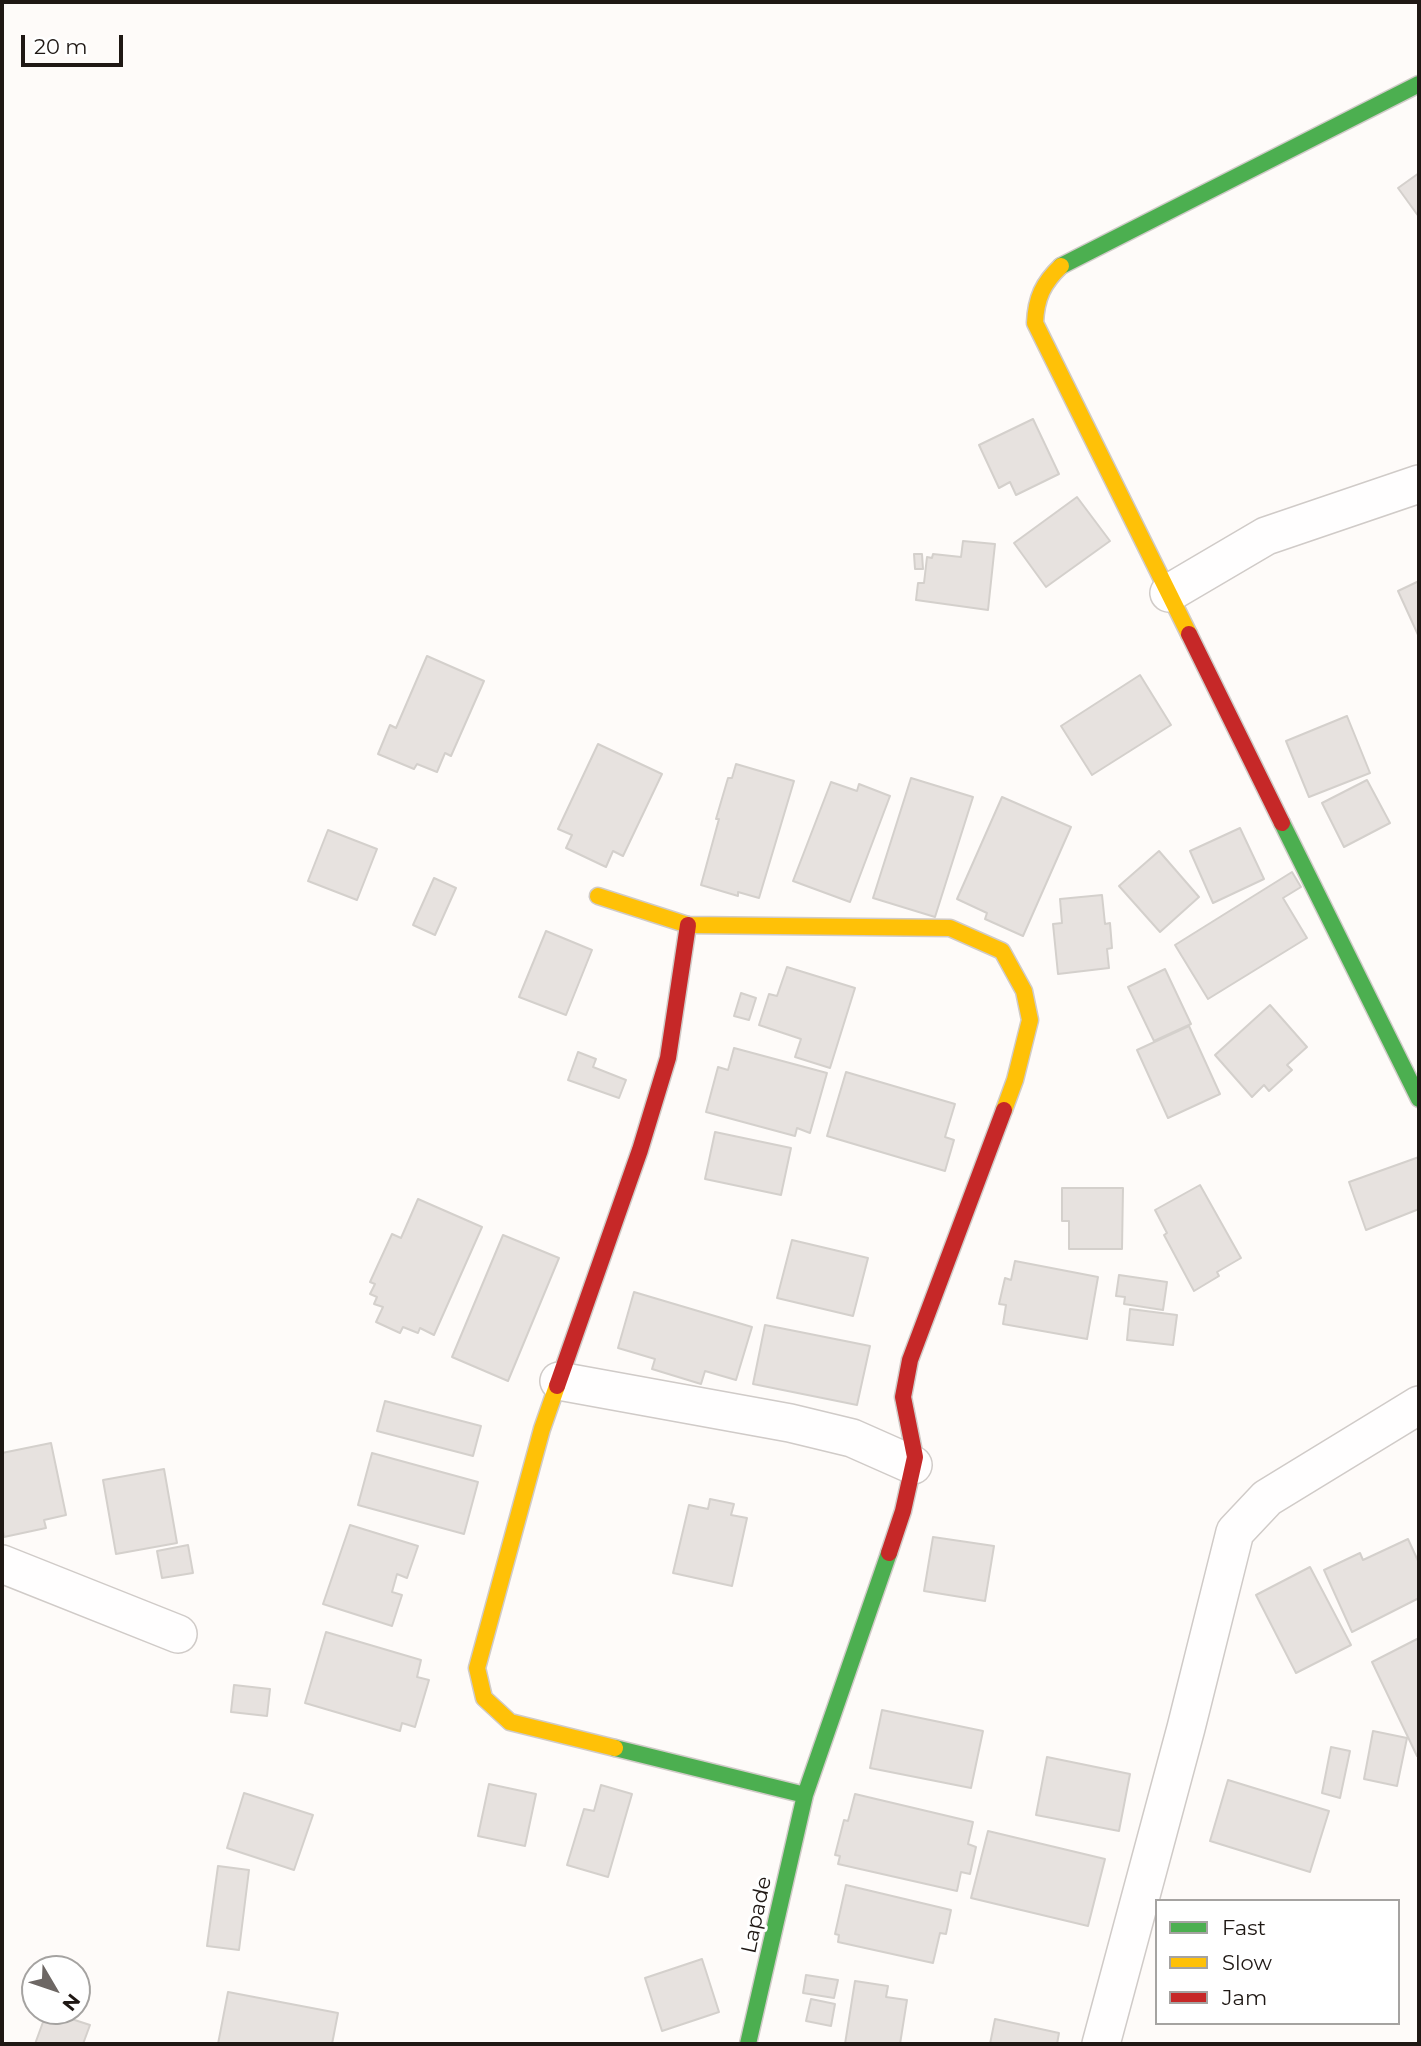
<!DOCTYPE html>
<html>
<head>
<meta charset="utf-8">
<style>
	body { margin:0 }
	#map { position:relative; width:1421px; height:2046px; overflow:hidden; background:#fefbf9; font-family:Montserrat,sans-serif }
	canvas { display:block }
	.frame { position:absolute; inset:0; border:4px solid #1f1814; pointer-events:none }
	.legend { position:absolute; left:1155px; top:1899px; width:245px; height:126px; box-sizing:border-box; background:#fff; border:2px solid #a5a3a1; margin:0; padding:9px 12px; list-style:none; font-size:21px; color:#1f1814 }
	.legend li { display:flex; align-items:center; gap:14px; height:35px }
	.legend b { width:35px; border:2px solid #a5a3a1 }
	.north { position:absolute; left:21px; top:1955px; width:70px; height:70px; box-sizing:border-box; background:#fff; border:2px solid #a5a3a1; border-radius:50%; rotate:129deg; font-size:19px; font-weight:700; line-height:28px; text-align:center; color:#1f1814 }
	.north::after { content:''; display:block; margin:auto; width:24px; height:32px; background:#6d6764; clip-path:polygon(50% 0,100% 100%,50% 72%,0 100%) }
	.scale { position:absolute; left:21px; top:35px; width:102px; height:32px; box-sizing:border-box; border:4px solid #1f1814; border-top:0; padding-left:9px; font-size:21px; line-height:24px; white-space:nowrap; color:#1f1814; -webkit-text-stroke:5px #fff; paint-order:stroke }
</style>
</head>
<body>
<div id="map">
<canvas width="1421" height="2046"></canvas>
<div class="frame"></div>
<ul class="legend">
<li><b style="height:9px;background:#4caf50"></b>Fast</li>
<li><b style="height:9px;background:#ffc107"></b>Slow</li>
<li><b style="height:9px;background:#c62828"></b>Jam</li>
</ul>
<div class="north">N</div>
<div class="scale">20 m</div>
</div>
<script>
const g = document.querySelector('canvas').getContext('2d');
g.lineJoin = 'round';
function fill(path, color) {
  g.fillStyle = color;
  g.fill(path, 'evenodd');
}
function strokePath(path, color, width, dash) {
  g.strokeStyle = color;
  g.lineWidth = width;
  g.lineCap = dash ? 'butt' : 'round';
  g.setLineDash(dash || []);
  g.stroke(path);
}
function write(font, color, halo, rows, align = 'center') {
  g.font = font + ' Montserrat,sans-serif';
  g.lineWidth = 6;
  g.setLineDash([]);
  g.textBaseline = 'middle';
  g.strokeStyle = halo;
  g.fillStyle = color;
  for (const [text, x, y, turn = 0] of rows) {
    g.save();
    g.translate(x, y);
    g.rotate((+turn || 0) * Math.PI / 180);
    g.textAlign = isNaN(turn) ? turn : align;
    if (halo) g.strokeText(text, 0, 0);
    g.fillText(text, 0, 0);
    g.restore();
  }
}
const building = new Path2D(`
	M1419,173v44l-21,-29z
	M1033,419l26,55 -43,21 -6,-13 -11,6 -20,-43z
	M1077,497l33,44 -64,46 -32,-44z
	M963,541l32,3 -7,66 -72,-10 2,-17h6l3,-26 5,1 1,-4 28,3z
	M914,554h8l1,15h-8z
	M1419,581v56l-21,-46z
	M427,656l57,25 -33,75 -6,-3 -8,19 -20,-8 -3,5 -36,-15 12,-29 6,3z
	M1140,675l31,50 -79,50 -31,-49z
	M1347,716l23,57 -61,24 -23,-56z
	M598,744l64,30 -39,82 -10,-5 -7,16 -40,-19 6,-13 -14,-6z
	M736,764l58,17 -35,117 -21,-6v4l-37,-11 18,-66h-3l12,-41h4z
	M911,778l62,19 -38,120 -62,-19z
	M1367,780l23,43 -46,24 -22,-44z
	M831,782l26,9 2,-7 31,12 -40,106 -57,-21z
	M1002,797l69,30 -48,109 -38,-17 2,-6 -30,-14z
	M1240,828l24,51 -51,24 -23,-52z
	M328,830l49,19 -20,51 -49,-19z
	M1159,851l40,46 -39,35 -41,-46z
	M1292,872l9,15 -18,11 24,40 -99,61 -33,-54z
	M434,878l22,10 -21,47 -22,-10z
	M1102,895l3,29 5,-1 2,25 -5,1 2,19 -51,6 -5,-50 9,-1 -2,-24z
	M546,931l46,19 -26,65 -47,-18z
	M787,967l68,21 -25,80 -35,-11 6,-18 -42,-14 10,-31 8,2z
	M1165,969l26,55 -37,17 -26,-54z
	M741,993l15,5 -7,22 -15,-4z
	M1270,1005l37,42 -20,18 5,5 -23,21 -5,-6 -12,12 -37,-42z
	M1189,1026l31,68 -52,24 -31,-68z
	M734,1048l93,25 -17,60 -13,-5 -2,8 -89,-24 12,-45 10,3z
	M578,1052l18,7 -3,8 33,13 -7,18 -51,-18z
	M846,1072l109,32 -10,33 9,3 -9,31 -118,-35z
	M715,1132l76,16 -10,47 -76,-16z
	M1419,1157v52l-53,21 -17,-48z
	M1200,1185l41,73 -24,14 2,4 -25,15 -30,-56 3,-2 -12,-23z
	M1062,1188h61l-1,61h-53v-28h-7z
	M418,1199l64,28 -48,108 -14,-7 -2,5 -15,-6 -3,6 -24,-11 7,-15 -9,-3 3,-7 -7,-3 5,-10 -5,-2 22,-48 9,4z
	M503,1235l56,23 -51,123 -56,-24z
	M792,1240l76,18 -15,58 -76,-18z
	M1015,1261l83,16 -11,62 -84,-15 3,-19 -7,-1 6,-26 6,2z
	M1119,1275l48,7 -4,28 -39,-6 1,-7 -9,-1z
	M634,1292l118,35 -16,53 -31,-9 -4,13 -49,-15 3,-10 -37,-11z
	M1130,1309l47,6 -4,30 -46,-5z
	M765,1325l105,21 -13,59 -104,-21z
	M385,1401l96,25 -8,30 -96,-25z
	M51,1443l15,72 -22,5 2,8 -42,9 -2,-11v-73z
	M372,1453l106,29 -14,52 -106,-29z
	M164,1469l13,74 -61,11 -13,-74z
	M710,1499l24,5 -3,11 16,3 -15,68 -59,-13 16,-68 19,4z
	M350,1525l68,21 -11,32 -10,-4 -5,18 10,3 -10,31 -69,-22z
	M933,1537l61,9 -9,55 -61,-10z
	M1408,1539l11,24v35l-67,34 -28,-62 36,-17 3,7z
	M188,1545l5,28 -31,5 -5,-27z
	M1310,1567l41,78 -55,28 -40,-78z
	M326,1632l95,28 -4,17 12,3 -14,47 -13,-4 -2,8 -95,-28z
	M1419,1638v117l-2,1 -45,-94z
	M234,1685l36,4 -3,27 -36,-4z
	M882,1710l101,21 -12,57 -101,-20z
	M1373,1731l34,7 -10,48 -33,-7z
	M1331,1747l19,4 -10,47 -18,-5z
	M1047,1757l83,17 -11,57 -83,-16z
	M1228,1780l101,31 -19,61 -100,-31z
	M489,1784l47,10 -11,52 -47,-10z
	M601,1785l31,9 -24,83 -41,-12 17,-56 10,2z
	M244,1793l69,22 -19,55 -67,-22z
	M855,1794l118,28 -5,22 8,3 -6,27 -9,-2 -4,19 -119,-27 2,-8 -5,-1 9,-35 4,1z
	M988,1831l117,28 -17,67 -117,-28z
	M218,1866l31,4 -10,80 -32,-4z
	M846,1885l105,25 -5,24 -6,-1 -7,30 -95,-21 1,-7 -4,-1z
	M702,1959l17,53 -57,19 -17,-53z
	M806,1975l32,5 -4,18 -31,-5z
	M855,1981l33,5 -2,11 21,3 -7,44h-55z
	M228,1992l110,21 -6,31h-114z
	M811,1999l24,5 -4,22 -25,-5z
	M47,2011l43,14 -7,19h-48z
	M995,2019l64,14 -2,11h-67z`);
fill(building, '#e7e2df');
strokePath(building, '#d4d0cc', 2);
const street = new Path2D(`
	M1169,593l97,-57 153,-52
	M559,1381l231,42 62,15 61,27
	M2,1564l176,70
	M1101,2044l85,-316 49,-196 32,-34 152,-93`);
const fast = new Path2D(`
	M1061,266l358,-182
	M1282,823l137,276
	M615,1748l190,47
	M748,2044l57,-249 84,-242`);
const slow = new Path2D(`
	M1061,266c-18,17 -25,32 -26,57l154,311
	M598,896l90,29 262,3 52,23 22,40 6,29 -15,60 -11,30
	M557,1386l-15,43 -65,239 7,30 26,24 105,26`);
const jam = new Path2D(`
	M1189,634l93,189
	M557,1386l83,-236 28,-92 20,-133
	M889,1553l14,-42 12,-54 -12,-60 7,-37 94,-250`);
strokePath(street, '#d0cbc8', 40);
strokePath(fast, '#d0cbc8', 19);
strokePath(slow, '#d0cbc8', 19);
strokePath(jam, '#d0cbc8', 19);
strokePath(street, '#fffefe', 37);
strokePath(fast, '#4caf50', 16);
strokePath(slow, '#ffc107', 16);
strokePath(jam, '#c62828', 16);
write('21px', '#1f1814', '#fff', [
	["Lapade",757,1915,-78]
]);
</script>
</body>
</html>
